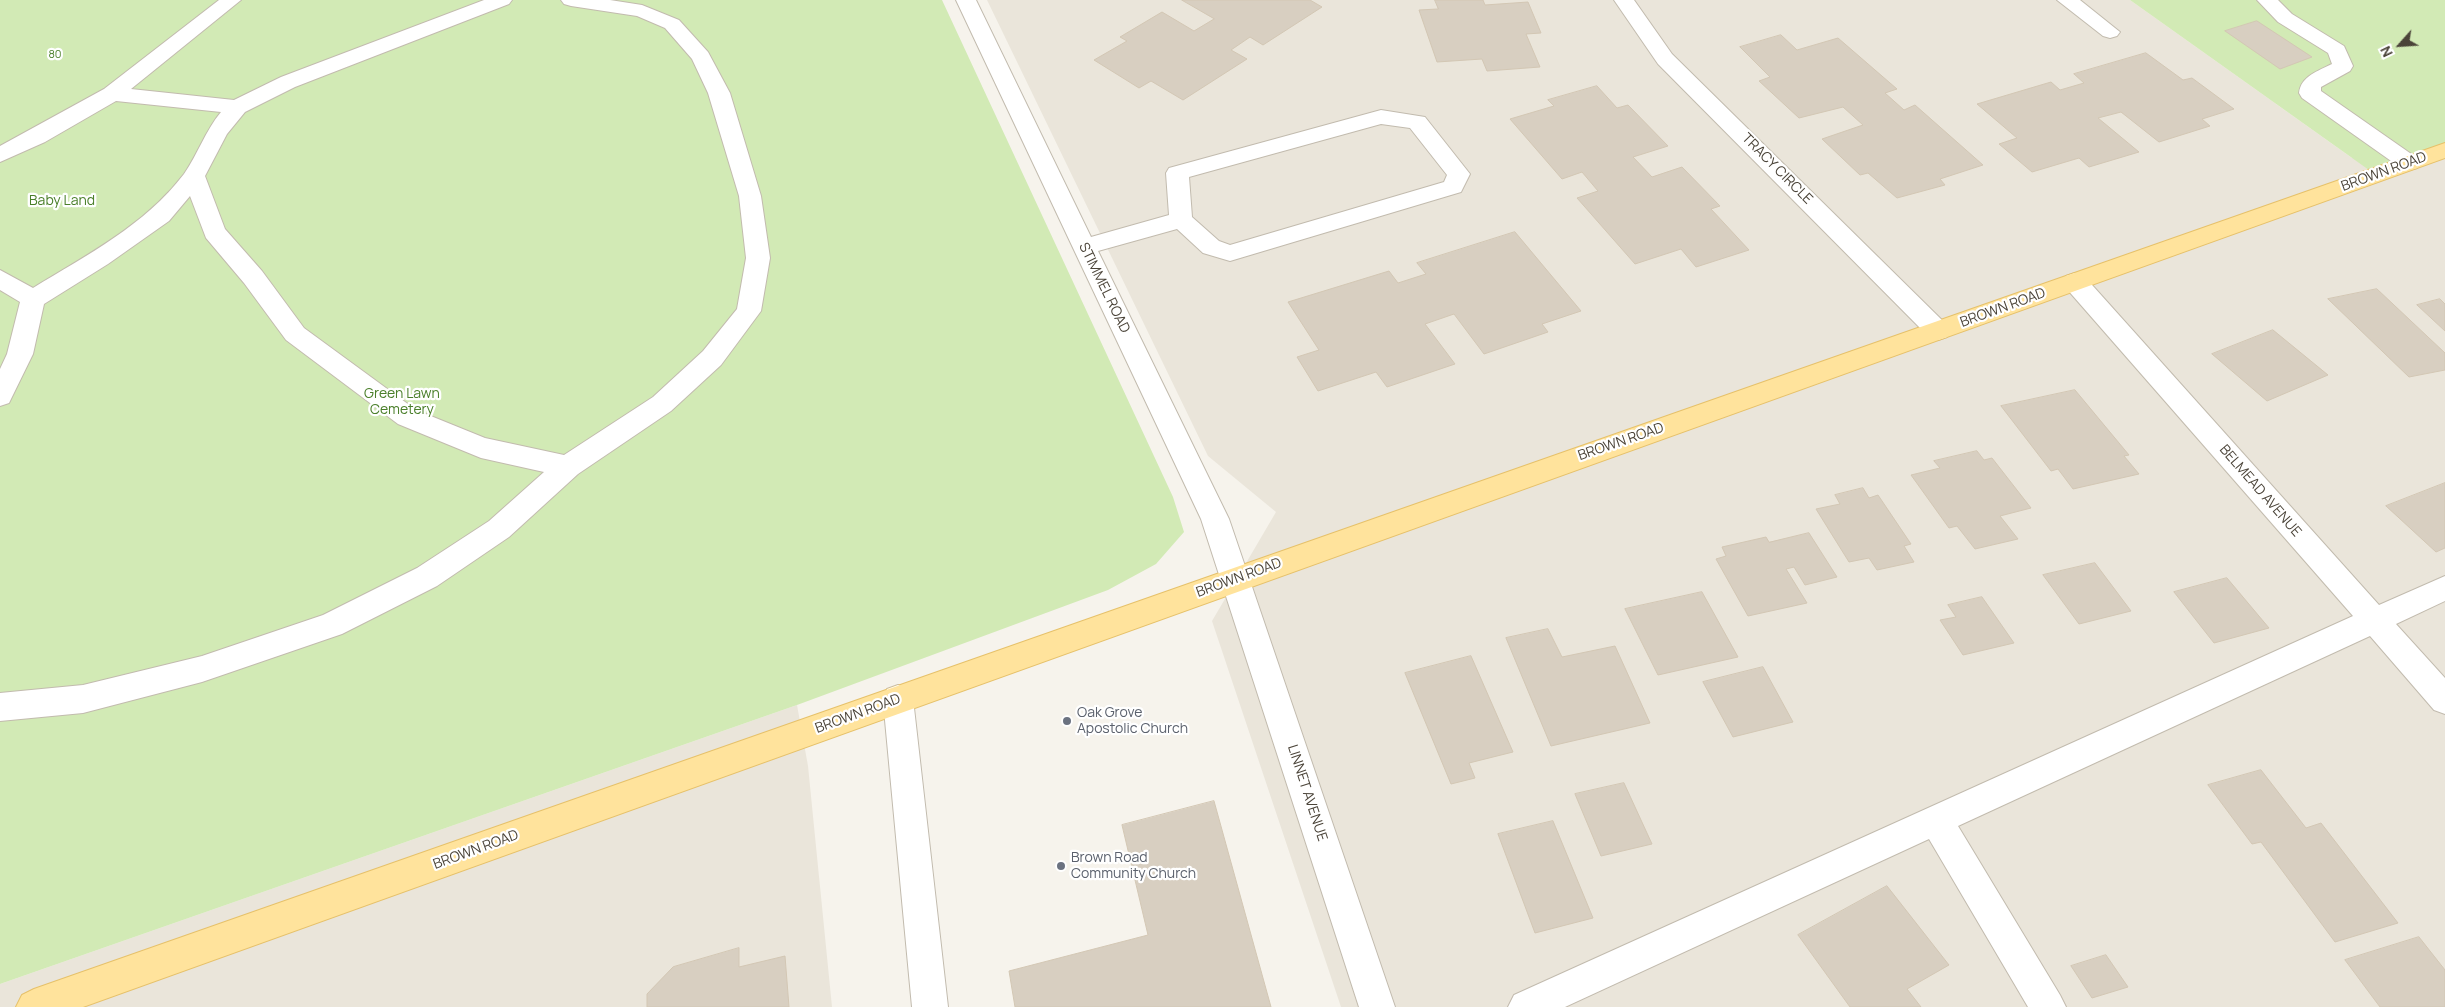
<!DOCTYPE html>
<html>
<head>
<meta charset="utf-8">
<style>
	body { margin:0 }
	#map { position:relative; width:2445px; height:1007px; overflow:hidden; background:#f6f3ec; font-family:Manrope,sans-serif }
	canvas { display:block }
	.north { position:absolute; left:2375px; top:20px; width:50px; height:50px; -webkit-text-stroke:4px #fff; paint-order:stroke; rotate:244deg; font-size:14px; font-weight:700; line-height:20px; text-align:center; color:#4b4439 }
	.north::after { content:''; display:block; margin:auto; width:18px; height:22px; background:#4b4439; clip-path:polygon(50% 0,100% 100%,50% 72%,0 100%) }
</style>
</head>
<body>
<div id="map">
<canvas width="2445" height="1007"></canvas>
<div class="north">N</div>
</div>
<script>
const g = document.querySelector('canvas').getContext('2d');
g.lineJoin = 'round';
function fill(path, color) {
  g.fillStyle = color;
  g.fill(path, 'evenodd');
}
function strokePath(path, color, width, dash) {
  g.strokeStyle = color;
  g.lineWidth = width;
  g.lineCap = dash ? 'butt' : 'round';
  g.setLineDash(dash || []);
  g.stroke(path);
}
function write(font, color, halo, rows, align = 'center') {
  g.font = font + ' Manrope,sans-serif';
  g.lineWidth = 4.5;
  g.setLineDash([]);
  g.textBaseline = 'middle';
  g.strokeStyle = halo;
  g.fillStyle = color;
  for (const [text, x, y, turn = 0] of rows) {
    g.save();
    g.translate(x, y);
    g.rotate((+turn || 0) * Math.PI / 180);
    g.textAlign = isNaN(turn) ? turn : align;
    if (halo) g.strokeText(text, 0, 0);
    g.fillText(text, 0, 0);
    g.restore();
  }
}
fill(new Path2D(`
	M987,0h1143l222,158 72,-25 21,17v857h-1104l-129,-386 64,-109 -68,-56z
	M797,705l11,61 24,241h-832v-23z`), '#eae5da');
fill(new Path2D(`
	M0,0h942l231,497 11,35 -28,32 -48,26 -311,115 -797,279z
	M2130,0h315v148l-69,27z`), '#d2eab5');
const building = new Path2D(`
	M1182,0h128l12,7 -59,38 -13,-8 -19,13 16,9 -64,41 -32,-19 -12,7 -45,-28 33,-19 -7,-4 42,-25 32,19 20,-12z
	M1435,0h48l2,5 43,-3 13,31 -15,1 14,33 -53,4 -5,-12 -45,3 -18,-52 19,-1z
	M2257,21l55,36 -32,12 -55,-38z
	M1781,35l16,15 41,-12 59,51 -12,4 19,17 11,-5 68,60 -43,14 5,6 -48,13 -29,-25 -8,2 -38,-36 41,-14 -20,-18 -44,11 -40,-37 11,-4 -30,-30z
	M2146,53l37,27 9,-2 42,31 -32,10 8,7 -51,16 -38,-30 -23,6 41,34 -50,15 -10,-9 -47,14 -33,-28 18,-6 -40,-34 74,-22 9,8 24,-7 -10,-9z
	M1597,86l20,22 11,-3 40,41 -35,11 19,20 30,-10 38,39 -9,3 38,41 -53,17 -15,-18 -46,15 -58,-66 21,-7 -16,-19 -20,7 -52,-60 44,-13 -6,-6z
	M1515,232l66,79 -39,13 6,8 -64,22 -30,-40 -29,10 30,40 -68,23 -11,-15 -58,19 -21,-34 22,-7 -31,-48 101,-31 9,12 28,-9 -9,-11z
	M2377,289l68,64v17l-36,7 -81,-78z
	M2440,299l5,5v27l-28,-26z
	M2273,330l55,45 -61,26 -55,-47z
	M2075,390l54,65 -5,1 15,18 -66,15 -15,-20 -7,2 -50,-65z
	M1977,451l7,9 8,-2 39,50 -31,8 18,23 -43,10 -18,-23 -8,2 -38,-53 29,-7 -6,-7z
	M2445,483v65l-9,4 -50,-46z
	M1863,488l6,10 9,-3 33,49 -7,2 10,16 -37,8 -8,-12 -20,4 -33,-53 24,-5 -5,-9z
	M1809,533l28,44 -32,8 -11,-18 -8,2 21,34 -59,13 -32,-57 10,-3 -4,-9 44,-10 3,5z
	M2095,563l36,48 -52,13 -36,-49z
	M2227,578l42,50 -55,15 -40,-51z
	M1702,592l36,65 -80,18 -33,-66z
	M1982,597l32,46 -51,12 -23,-35 16,-3 -8,-12z
	M1548,629l14,28 53,-11 35,77 -99,23 -45,-108z
	M1471,656l42,96 -44,11 6,15 -24,6 -46,-111z
	M1763,667l30,55 -60,15 -30,-55z
	M2261,770l45,58 15,-5 77,100 -63,19 -74,-100 -9,2 -44,-59z
	M1624,783l28,61 -51,12 -26,-62z
	M1214,801l57,206h-256l-6,-36 139,-36 -26,-110z
	M1553,821l40,97 -58,15 -37,-99z
	M1887,886l62,79 -42,24 14,18h-71l-52,-72z
	M2419,937l26,33v37h-65l-35,-47z
	M739,948v19l46,-11 4,51h-142v-13l26,-27z
	M2106,955l22,32 -36,11 -21,-32z`);
fill(building, '#d8cfc1');
strokePath(building, '#d3c7b4', 1);
const minor = new Path2D(`
	M219,0h22l-110,89 103,11 47,-23 203,-77h28l-3,4 -214,83 -50,25 -18,22 -22,42 20,53 37,42 42,57 112,82 69,28 79,17 89,-58 50,-46 34,-42 9,-51 -7,-62 -31,-103 -16,-34 -27,-31 -28,-12 -66,-10 -7,-2 -3,-4h49l32,5 37,15 29,32 22,41 31,103 9,62 -9,53 -40,54 -50,46 -93,63 -69,63 -72,49 -95,48 -140,48 -119,31 -83,8v-28l83,-8 119,-29 121,-41 94,-47 72,-47 55,-49 -63,-14 -83,-34 -112,-84 -42,-57 -38,-45 -16,-42 -21,25 -61,43 -64,40 -11,50 -24,49 -9,3v-37l7,-15 13,-52 -20,-12v-20l33,18c54,-33 112,-63 151,-114 14,-20 21,-43 37,-62l-105,-11 -71,41 -45,20v-16l104,-57z
	M956,0h20l115,237 78,-22 -3,-42 3,-5 212,-58 44,7 45,57 -9,18 -231,69 -27,-8 -26,-24 -79,22 131,268 166,488h-36l-158,-488zM1381,124l29,4 37,47 -3,7 -214,63 -11,-4 -27,-24 -3,-40z
	M1614,0h20l38,54 275,271 3,6 -3,6 -9,3 -9,-3 -271,-273z
	M2057,0h23l40,32 -3,4 -7,2 -7,-2z
	M2257,0h21l14,14 52,32 9,20 -3,5 -29,16v4l96,67 3,5 -3,5 -8,2 -8,-2 -99,-70 -3,-5c2,-17 19,-22 33,-29l-4,-11 -50,-31z
	M2075,273l9,3 295,329 66,-29v25l-49,23 49,54v36l-11,-4 -64,-74 -412,190 102,169 6,12h-38l-99,-168 -364,168h-57l6,-12 839,-379 -287,-328 -3,-6 3,-6z
	M898,685l11,4 4,10 35,308h-36l-29,-308 4,-10z`);
const major = new Path2D(`
	M2445,143v15l-2362,849h-67l6,-12 12,-6z`);
strokePath(minor, '#c2bbae', 2);
strokePath(major, '#e6c16a', 2);
fill(minor, '#fff');
fill(major, '#ffe39c');
for (const [x, y, r, color] of [
	[1067,721,5,"#6b7280"],
	[1061,866,5,"#6b7280"]
]) {
  const dot = new Path2D();
  dot.arc(x, y, r, 0, 2 * Math.PI);
  g.fillStyle = color;
  g.fill(dot);
  strokePath(dot, '#fff', 2);
}
write('11px', '#4a7f2a', '#fff', [
	["80",55,55]
]);
write('14px', '#4b4439', '#fff', [
	["TRACY CIRCLE",1777,169,45],
	["BROWN ROAD",2384,172,-20],
	["STIMMEL ROAD",1104,288,64],
	["BROWN ROAD",2003,308,-20],
	["BROWN ROAD",1621,442,-19],
	["BELMEAD AVENUE",2260,491,49],
	["BROWN ROAD",1239,578,-20],
	["BROWN ROAD",858,714,-20],
	["LINNET AVENUE",1307,793,72],
	["BROWN ROAD",476,850,-20]
]);
write('14px', '#4a7f2a', '#fff', [
	["Baby Land",62,201],
	["Green Lawn",402,394],
	["Cemetery",402,410]
]);
write('14px', '#5b616d', '#fff', [
	["Oak Grove",1077,713],
	["Apostolic Church",1077,729],
	["Brown Road",1071,858],
	["Community Church",1071,874]
], 'left');
</script>
</body>
</html>
